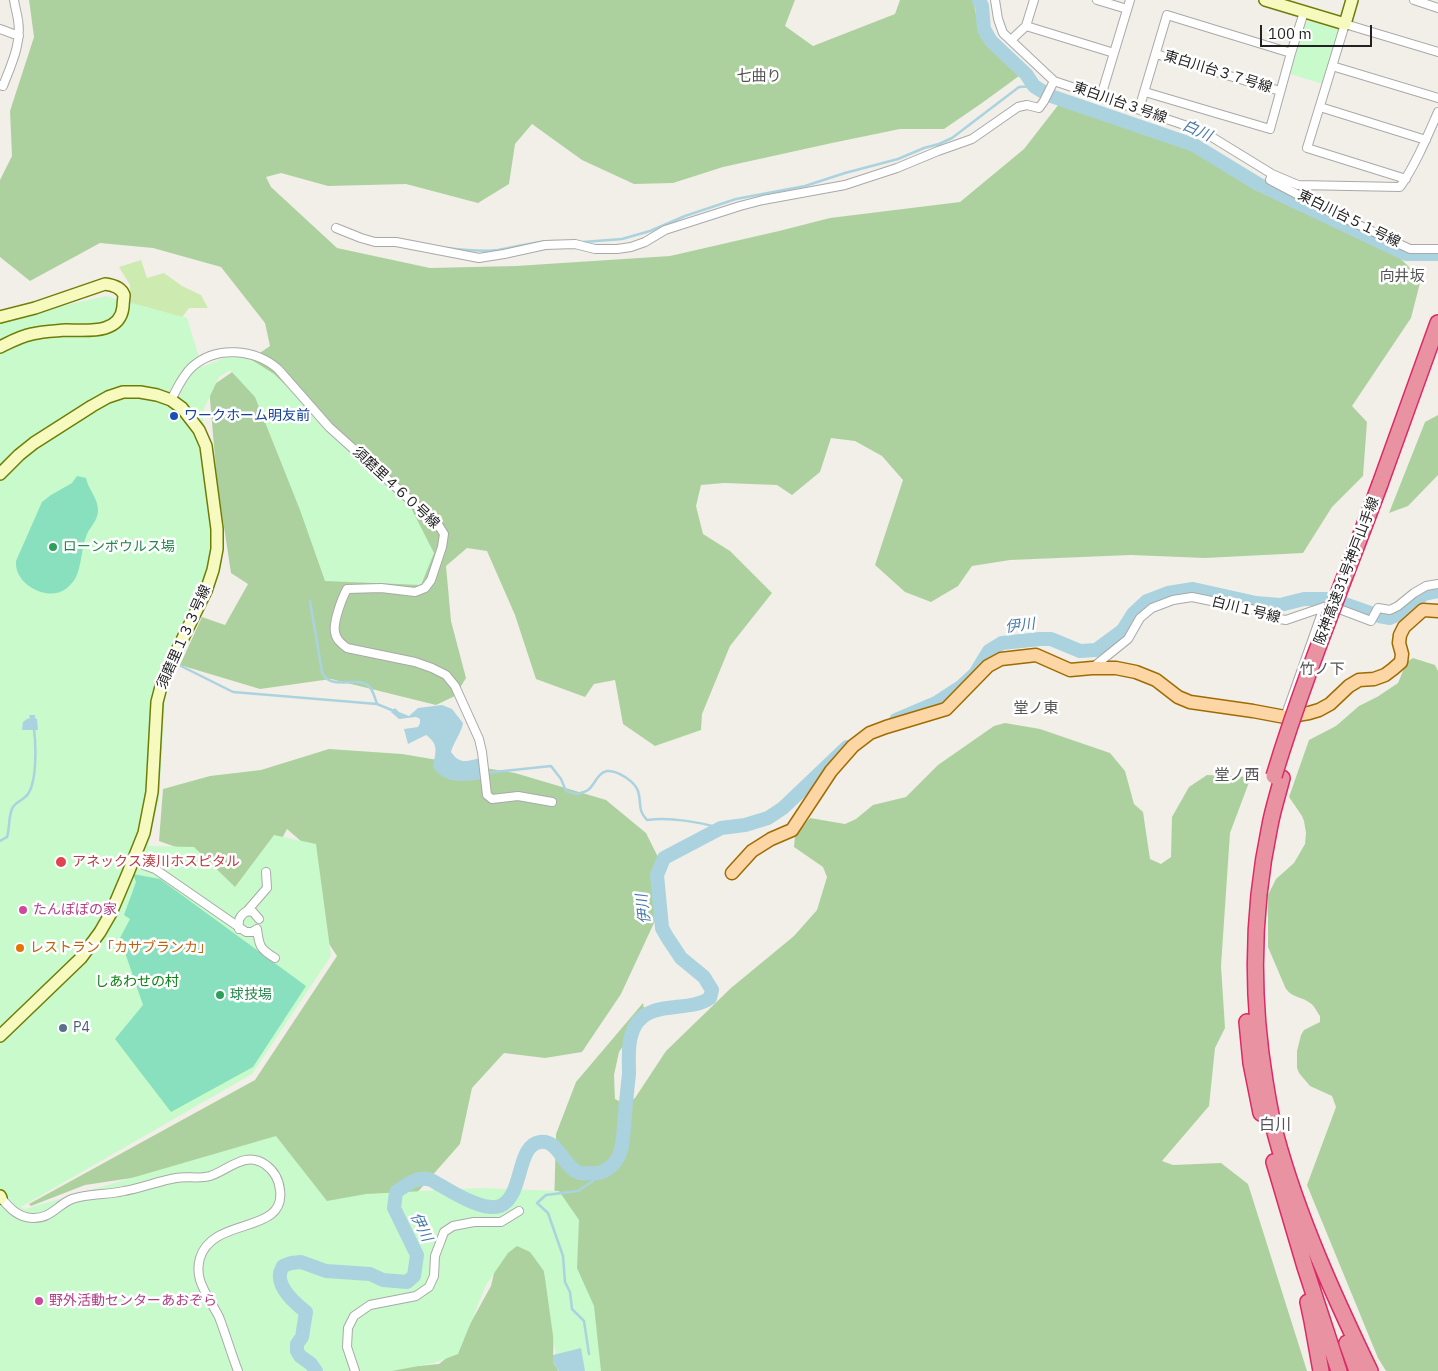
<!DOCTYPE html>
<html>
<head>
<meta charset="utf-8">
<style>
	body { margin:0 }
	#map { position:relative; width:1438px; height:1371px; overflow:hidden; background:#f2efe9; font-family:"IBM Plex Sans",sans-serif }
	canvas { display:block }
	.scale { position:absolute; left:1260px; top:25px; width:112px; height:22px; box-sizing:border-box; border:2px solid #222; border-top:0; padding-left:6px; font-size:15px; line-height:18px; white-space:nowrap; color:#222; -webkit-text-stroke:4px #fff; paint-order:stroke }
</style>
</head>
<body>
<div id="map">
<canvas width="1438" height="1371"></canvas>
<div class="scale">100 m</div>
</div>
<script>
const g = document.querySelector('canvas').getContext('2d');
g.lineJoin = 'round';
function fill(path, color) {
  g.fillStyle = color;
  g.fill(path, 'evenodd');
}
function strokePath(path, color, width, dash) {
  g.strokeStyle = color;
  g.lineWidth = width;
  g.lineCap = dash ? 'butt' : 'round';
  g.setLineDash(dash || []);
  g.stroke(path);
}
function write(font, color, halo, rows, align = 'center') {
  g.font = font + ' "IBM Plex Sans","Noto Sans JP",sans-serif';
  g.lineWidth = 5;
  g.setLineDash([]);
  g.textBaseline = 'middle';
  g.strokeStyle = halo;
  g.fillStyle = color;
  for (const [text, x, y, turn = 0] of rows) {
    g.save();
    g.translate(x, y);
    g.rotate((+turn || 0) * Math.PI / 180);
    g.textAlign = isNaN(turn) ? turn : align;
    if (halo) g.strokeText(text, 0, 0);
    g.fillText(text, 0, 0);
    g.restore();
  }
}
fill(new Path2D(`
	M141,260l6,18 17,-5 18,13 19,9 7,13h-19l-28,38 -30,-36 -1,-25 -11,-18z`), '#cdebb0');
fill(new Path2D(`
	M29,0h766l-10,26 28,20 82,-32 5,-14h73l8,38 26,23 12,15 -37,27 -38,26h-44l-68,14 -109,24 -50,16 -39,1 -52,-24 -50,-36 -17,20 -6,40 -31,19 -72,-19 -78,2 -47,-13 -15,4 5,10 66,61 93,20 86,-2 154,-10 109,-25 51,-13 130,-16 64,-53 35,-45 137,45 39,24 18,14 141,65 27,27 -10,39 -59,88 15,16 -4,54 -31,31 -29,46 -98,5 -74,-3 -121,5 -38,6 -14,20 -27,16 -26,-10 -30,-27 28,-85 -21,-24 -27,-15 -24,-3 -11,34 -28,23 -15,-10 -53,-2 -23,2 -5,21 7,28 27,17 42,42 -42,53 -28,68 -1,16 -46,16 -32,-22 -8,-44 -21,4 -9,13 -49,-18 -21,-64 -28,-64 -20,-3 -21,18 5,55 15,57 -11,18 -19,9 -105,-26 -71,10 -80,-24 22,-48 23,8 23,-41 -17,-11 -14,-92 -8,-93 61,-42 -5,-23 -44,-56 -68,-19 -53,-5 -70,38 -30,-24v-77l12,-24 -2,-45 24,-74z
	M1438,415v60l-30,31 -19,7 36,-91z
	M1413,658l22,7 3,6v700h-52l-8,-13 -71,-173 29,-78 -4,-11 -22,-10 -11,-13 -2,-5v-17l4,-16 3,-5 16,-8v-6c-3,-4 -6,-11 -10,-13 -9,-7 -19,-5 -25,-16l-17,-40v-52l8,-16 18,-16 11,-19 1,-11 -2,-12 -2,-5 -13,-19 20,-57 27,-14 23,-20 18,-9 21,-14 7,-17 3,-5z
	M1005,723l35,6 70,24 15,18 9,33 9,8 7,47 11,5 10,-7 1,-40 17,-30 18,-12 44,2 -21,56 -9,133 4,62 -10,20 -6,58 -47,55 11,4 48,-2 27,21 59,187h-722l-31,-163 2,-74 20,-52 67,-79 2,11 -26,38 -5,23 1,24 10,5 10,-6 31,-47 65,-63 63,-52 23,-26 10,-33 -4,-10 -29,-20 1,-11 15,-18 35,6 11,-5 17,-14 33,-8 32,-32 56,-39z
	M329,749l73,5 113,19 91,27 40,33 18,36 -4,41 -39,84 -39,58 -37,6 -41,-5 -32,35 -12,56 -52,59 4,14 -267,-41 -60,9 -54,21 -2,-2 226,-124 82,-124 -25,-38 -2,-69 -23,-20 -25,47 -19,27 -45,-48 -39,-14 4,-52 47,-13 51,-6z
	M519,1231l25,40 10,47 -1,44 6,9h-192l72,-7 16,-13 36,-65 12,-52z`), '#add19e');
fill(new Path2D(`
	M1310,21l28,8 1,4 -16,51 -33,-10 15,-51z
	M106,296l81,22 15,49 22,-9 23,-1 27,17 135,130 25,49 -13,32 -96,-4 -25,-71 -45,-113 -25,-27 -11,7 -17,36 20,123 -1,32 -14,35 -37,76 -5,22 -6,99 -11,46 46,1 41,40 39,-52 42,9 15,112 -79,118 -231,133 4,2 251,-73 51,65 39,-7 115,-6 78,3 20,29 -2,48 17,38 7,65h-43l-14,-100 -14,-19 -13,-6 -9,7 -22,32 -28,69 -24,9 -42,8h-392v-1051z`), '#c8facc');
fill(new Path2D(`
	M77,476l9,2c2,11 12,20 12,32 0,10 -7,16 -11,24 -6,14 -5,32 -12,45 -2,3 -6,7 -8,9 -16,13 -42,1 -49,-15 -2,-4 -2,-8 -2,-12l26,-59 9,-7 21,-12z
	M133,874l27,5 146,107 -53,81 -82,45 -56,-73 28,-34 -23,-67 10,-19 -6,-4 12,-33z`), '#88e0be');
fill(new Path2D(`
	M442,705l10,4 11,14c-2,11 -9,18 -12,29 9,13 16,9 30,6l3,21c-19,2 -39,6 -51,-12 2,-14 7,-22 -7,-32l-18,9 -4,-15 14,-2 2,-4v-4l-4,-2 -17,2 -8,-7 4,-4 4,4 10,4 9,-8z
	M29,715h6v3l2,1 1,11h-16l1,-8 4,-3 3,-1z
	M581,1348l4,23h-26l-6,-9v-7z`), '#aad3df');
strokePath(new Path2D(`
	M583,242l39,-3 28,-8 35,-15 51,-17 69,-13 40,-13 53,-14 26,-11 15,-4 13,-6 67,-51 15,-1
	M447,248c17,2 34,4 51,2 20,-3 39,-10 59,-9
	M310,601l12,71c8,20 34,3 47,14 4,4 6,12 8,18l17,7
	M181,666l52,26 144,12
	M485,773l66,-7 10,13 5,12 11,3c3,-1 8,-2 11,-4 7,-5 9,-17 19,-19 11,-1 28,11 31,20 4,12 -1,19 9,29 25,-3 50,2 74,8
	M0,841l7,-4c3,-9 1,-22 6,-30 4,-6 11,-7 15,-13 9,-13 8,-49 6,-65
	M589,1354l-5,-33 -12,-12 -2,-17 -5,-10 -2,-26 -15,-43 -11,-10 9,-8 32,-4 15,-10 4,-7`), '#aad3df', 2.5);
strokePath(new Path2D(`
	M979,0l3,6 2,23 7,12 35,33 8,12 14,9 146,50 64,39 148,70h32
	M896,720l40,-17 26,-17 13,-12 14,-23 13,-8 38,-4h11l29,12 16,-1 27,-20 10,-16 14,-13 21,-8 25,-4 63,14 24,2 24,-6h27l48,17 11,2 11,-5 23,-19 14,-3
	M316,1371l-5,-7 -11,-8 -3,-5v-7l5,-7 4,-25c-10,-8 -28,-23 -26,-38 0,-3 2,-5 3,-8l8,-3 10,-1 25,9 44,3 13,6 24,2 7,-6 3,-21 -23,-47 2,-16c9,-6 19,-15 31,-13 4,0 9,4 13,6 14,8 44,27 60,21 24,-10 16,-61 40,-64 19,-3 23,26 40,31 3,1 8,0 11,0 5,1 10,0 15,-3 7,-4 13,-12 15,-20 2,-7 2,-16 3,-23 1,-17 3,-35 5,-53 0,-15 -2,-33 6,-48 15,-27 54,-13 75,-28l2,-8 -8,-13 -23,-19 -14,-21 -5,-9 -5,-53 7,-17 57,-30 24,-3 23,-7 15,-10 64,-61`), '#aad3df', 14);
const street = new Path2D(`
	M995,0l3,19 5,14 51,48 148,50 70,43 26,11 102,2c16,-23 27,-50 38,-75
	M1097,0l30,9
	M1414,0l24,8
	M1026,26l88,27
	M0,29l19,7
	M1011,40l15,-14 8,-26
	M1156,54l124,37
	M1332,66l106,32
	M0,85l3,1c8,-21 19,-43 15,-66 -1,-7 -3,-13 -4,-20
	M1145,92l125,37 21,-76
	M1101,96l29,-96
	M1320,107l106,33
	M1139,109l28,-94 124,38 13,-41
	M1272,174l-2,6 57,30 83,39h28
	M1406,179l-99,-31 38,-124 93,28
	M336,228l25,10 14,4h21l83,16 25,-4 41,-9 30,-1 20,5h22l14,-2 14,-5 20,-12 75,-24 23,-6 82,-15 52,-17 41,-17 34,-12 46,-32 9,-2 12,3 5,-7 10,-20
	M171,400c6,-11 11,-24 21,-33 24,-22 63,-18 86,2l51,58 110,99 5,8 -2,13 -11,33 -6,8 -10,4 -34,-4 -34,1c-5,9 -14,33 -12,43 1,8 7,12 12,16l68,14 17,6 14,7 9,11 24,53 3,13 5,43 5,4 26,-3 34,6
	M1092,668l36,-29 12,-21 12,-10 21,-8 19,-3 73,15 8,6 13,2 38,-13h10l37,14 7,-13 12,2 8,-4 16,-13 12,-7 12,-2
	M1285,717l39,-110
	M133,861l22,8 91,63h6l5,-3c2,17 3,20 18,29
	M247,911l20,-23 -1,-16
	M239,929c-1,-9 0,-13 8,-18l6,1 6,7
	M1,1198c9,10 16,19 31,20 19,1 25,-13 40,-19 16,-6 36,-4 52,-8 18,-3 34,-10 52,-13 11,-2 23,1 34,-2 19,-6 35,-26 56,-11 8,6 13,15 14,25 6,45 -67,26 -80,68 -2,7 -2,15 0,22 4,13 13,25 19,37 7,18 12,36 19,54
	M355,1371l-8,-24 1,-19 6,-12 16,-11 46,-9 13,-9 5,-11 1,-20 9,-24 9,-6 21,-4h27l18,-11`);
const secondary = new Path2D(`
	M1265,0l80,24 7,-24
	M0,317l35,-9 70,-24c8,1 16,3 19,11 0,3 -1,8 -1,12 -3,28 -37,23 -57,23 -11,1 -23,1 -34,4 -11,2 -22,8 -32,13
	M0,474l19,-19 15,-12 58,-37 16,-9 15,-5h17l17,3 14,5 11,8 17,22 7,16 11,83v20l-4,21 -7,21 -43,88 -6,23 -5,90 -8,41 -16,40 -17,40 -11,19 -19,26 -81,78
	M0,1196l1,2`);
const primary = new Path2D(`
	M732,873l20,-22 19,-12 21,-9 39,-59 22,-25 17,-13 16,-6 60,-18 42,-43 13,-7 35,-4 34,15 22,-2h24l20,4 20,8 22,17 12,5 63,9 32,6 24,-4 10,-3 11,-6 19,-18 10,-6 15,-1 11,-4 8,-6 8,-7 1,-8 -3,-11 1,-8 4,-8 19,-17 15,1`);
const highway = new Path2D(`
	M1380,484l58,-161
	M1282,778c-4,16 -9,31 -12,47 -18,85 -19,171 -5,256 3,18 6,37 11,55 22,81 58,160 94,235
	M1247,1022l4,41 10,50
	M1274,1162l31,105 34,104
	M1308,1302l4,19 9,50
	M1347,1343l10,28`);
strokePath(street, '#a9a9a9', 10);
strokePath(secondary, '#707d05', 14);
strokePath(primary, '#a06b00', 15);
strokePath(highway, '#dc2a67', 18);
strokePath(street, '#fff', 8);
strokePath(secondary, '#f7fabf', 11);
strokePath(primary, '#fcd6a4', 12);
strokePath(highway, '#e892a2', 15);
const highwayBridge = new Path2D(`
	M1274,776c30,-99 70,-195 106,-292`);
strokePath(highwayBridge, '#dc2a67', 18, []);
strokePath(highwayBridge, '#e892a2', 15);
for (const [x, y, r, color] of [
	[174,416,5,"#1a4fb4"],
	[53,547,5,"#2e9e5b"],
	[61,862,6,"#e0444e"],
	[23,910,5,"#d1479c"],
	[20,948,5,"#e8710a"],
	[220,995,5,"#2e9e5b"],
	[63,1028,5,"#5c6f8a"],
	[39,1301,5,"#d1479c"]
]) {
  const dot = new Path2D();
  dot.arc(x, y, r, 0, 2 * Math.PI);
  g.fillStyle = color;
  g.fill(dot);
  strokePath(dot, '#fff', 2);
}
write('14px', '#222', '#fff', [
	["東白川台３７号線",1218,72,17],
	["東白川台３号線",1120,103,19],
	["東白川台５１号線",1349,219,26],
	["須磨里４６０号線",396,488,43],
	["阪神高速31号神戸山手線",1347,571,-69],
	["白川１号線",1246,610,14],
	["須磨里１３３号線",184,637,-66]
]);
write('14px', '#164399', '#fff', [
	["ワークホーム明友前",184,416]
], 'left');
write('14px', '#27864d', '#fff', [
	["ローンボウルス場",63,547],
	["球技場",230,995]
], 'left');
write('14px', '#be3a42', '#fff', [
	["アネックス湊川ホスピタル",72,862]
], 'left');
write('14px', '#b23c85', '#fff', [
	["たんぽぽの家",33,910],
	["野外活動センターあおぞら",49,1301]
], 'left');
write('14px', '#c56008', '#fff', [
	["レストラン「カサブランカ」",30,948]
], 'left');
write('14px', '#0c8416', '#fff', [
	["しあわせの村",137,982]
]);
write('14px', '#4e5e75', '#fff', [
	["P4",73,1028]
], 'left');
write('15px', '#555', '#fff', [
	["七曲り",759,77],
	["向井坂",1402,277],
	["竹ノ下",1322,670],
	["堂ノ東",1036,709],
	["堂ノ西",1237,776]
]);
write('italic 15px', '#4a7aab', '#fff', [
	["白川",1197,131,24],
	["伊川",1020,626,-7],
	["伊川",644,909,-97],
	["伊川",421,1227,64]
]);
write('16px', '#555', '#fff', [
	["白川",1275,1125]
]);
</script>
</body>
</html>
